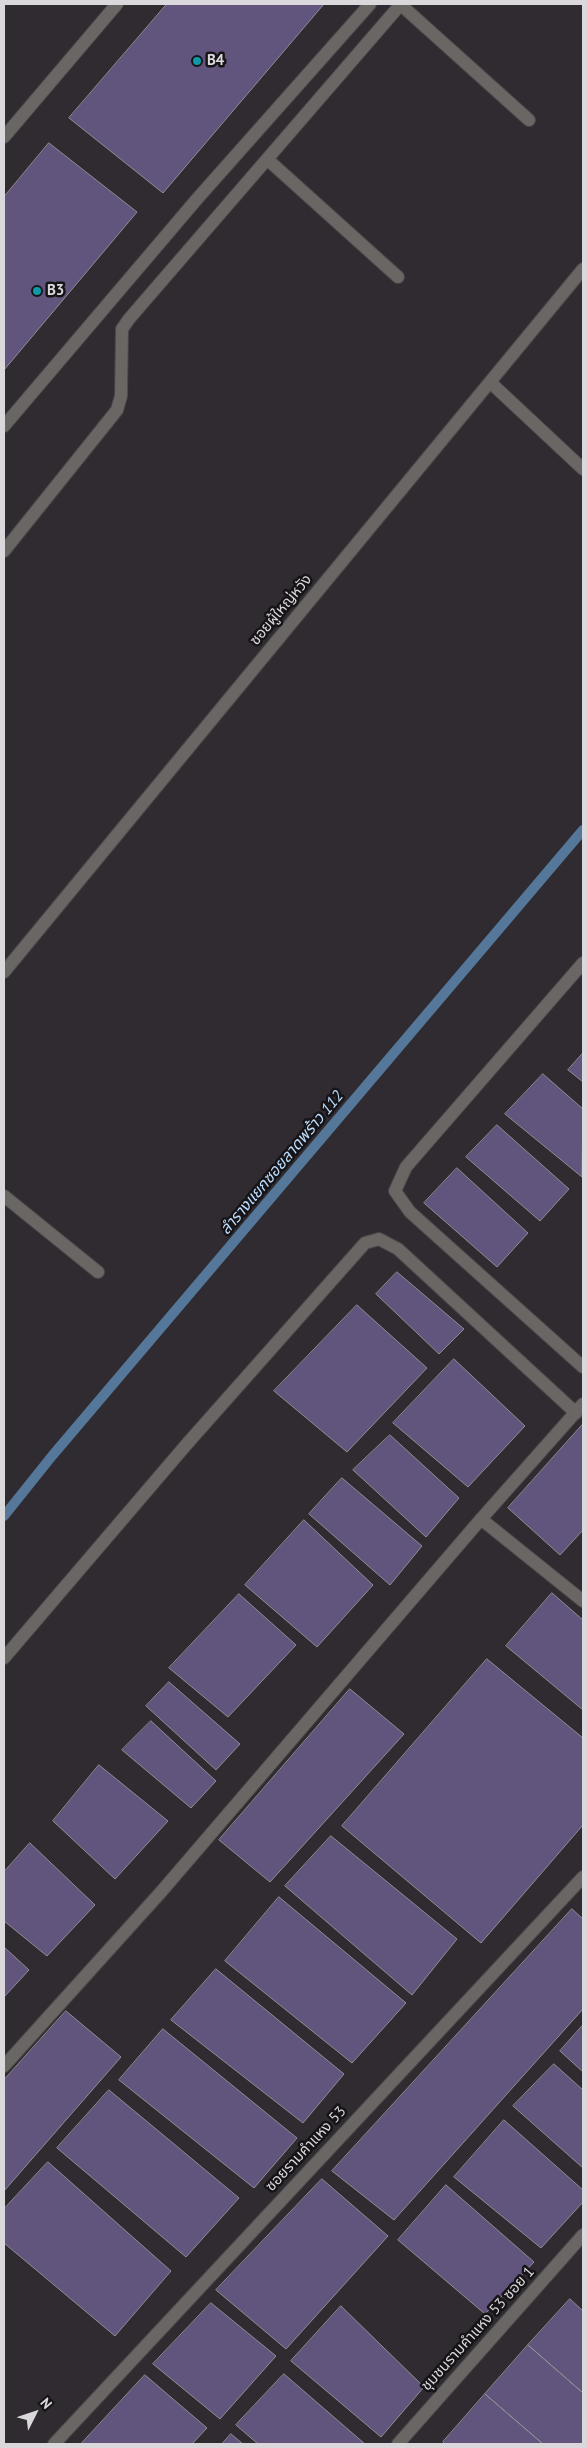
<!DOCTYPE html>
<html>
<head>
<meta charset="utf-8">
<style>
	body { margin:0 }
	#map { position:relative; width:587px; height:2448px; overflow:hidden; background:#2f2b30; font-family:"PT Sans",sans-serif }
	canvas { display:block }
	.frame { position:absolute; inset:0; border:5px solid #dad8db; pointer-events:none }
	.north { position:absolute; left:10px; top:2388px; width:50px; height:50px; -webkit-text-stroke:4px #161417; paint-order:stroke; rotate:49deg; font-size:14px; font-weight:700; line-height:20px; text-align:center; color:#dad8db }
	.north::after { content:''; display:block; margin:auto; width:18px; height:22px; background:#dad8db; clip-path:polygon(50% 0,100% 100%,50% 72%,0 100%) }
</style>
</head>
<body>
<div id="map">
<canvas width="587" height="2448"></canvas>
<div class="frame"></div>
<div class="north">N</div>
</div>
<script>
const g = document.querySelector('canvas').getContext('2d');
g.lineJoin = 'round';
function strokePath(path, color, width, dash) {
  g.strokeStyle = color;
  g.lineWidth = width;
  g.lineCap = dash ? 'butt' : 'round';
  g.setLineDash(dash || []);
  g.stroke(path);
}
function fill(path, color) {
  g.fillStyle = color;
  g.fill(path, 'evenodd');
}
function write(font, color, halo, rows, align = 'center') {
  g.font = font + ' "PT Sans","Noto Sans Thai",sans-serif';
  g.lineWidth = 5;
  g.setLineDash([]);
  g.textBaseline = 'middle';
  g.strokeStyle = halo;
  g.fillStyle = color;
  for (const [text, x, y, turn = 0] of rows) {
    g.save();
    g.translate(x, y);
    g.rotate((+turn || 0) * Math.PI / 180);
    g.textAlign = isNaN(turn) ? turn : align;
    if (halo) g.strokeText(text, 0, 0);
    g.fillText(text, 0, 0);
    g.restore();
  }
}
strokePath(new Path2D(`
	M4,1516l48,-60 531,-626`), '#55789a', 10);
const building = new Path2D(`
	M167,4h157l-161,189 -94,-75z
	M49,143l88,69 -133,158v-173z
	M583,1053v29l-15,-12z
	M543,1074l40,35 -1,68 -77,-63z
	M497,1125l72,64 -29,32 -74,-64z
	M457,1168l71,65 -31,34 -73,-64z
	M397,1272l67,57 -25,25 -63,-60z
	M357,1305l70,63 -80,84 -73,-61z
	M454,1359l71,67 -57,61 -75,-64z
	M583,1424v106l-23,25 -52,-47z
	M390,1435l69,63 -33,39 -73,-67z
	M342,1478l80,68 -32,39 -81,-71z
	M304,1520l69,65 -56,62 -72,-62z
	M552,1593l31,27v90l-77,-64z
	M239,1594l57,51 -68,72 -59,-49z
	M487,1659l96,79v87l-102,118 -139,-117z
	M169,1682l71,62 -24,26 -70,-64z
	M350,1689l54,45 -134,148 -51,-42z
	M151,1721l65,60 -25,27 -69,-58z
	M99,1765l69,56 -53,58 -62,-58z
	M331,1836l126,103 -45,56 -127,-109z
	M30,1843l65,62 -48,51 -43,-35v-49z
	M279,1897l127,106 -54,60 -127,-102z
	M572,1909l11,10v90l-189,211 -62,-49z
	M4,1947l25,23 -25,27z
	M216,1969l128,105 -41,49 -132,-103z
	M66,2011l55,46 -117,134v-111z
	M583,2025v47l-23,-21z
	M163,2029l134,109 -43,50 -135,-108z
	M554,2064l29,26v78l-70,-62z
	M109,2090l130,108 -53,59 -129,-109z
	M504,2120l79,70v12l-42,46 -87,-71z
	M48,2162l123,109 -56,65 -111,-93v-34z
	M322,2179l66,57 -102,113 -70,-59z
	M446,2185l88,77 -49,52 -87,-74z
	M570,2299l13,12v82l-55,-48z
	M211,2303l65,53 -56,63 -67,-55z
	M341,2306l83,81 -43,50 -90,-76z
	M528,2345l55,48v51h-40l-58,-50z
	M284,2374l81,70h-107l-22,-19z
	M145,2375l62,53 -15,16h-111z
	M485,2394l58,50h-98l-2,-2z
	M231,2434l12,10h-21z`);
fill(building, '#61557e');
strokePath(building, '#8f8d93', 1);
const minor = new Path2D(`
	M400,4l129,116
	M4,137l113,-133
	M267,159l131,118
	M491,383l92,86
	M4,426l193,-227 173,-195
	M4,551l113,-141 4,-14 1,-67 7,-10 272,-315
	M583,963l-177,204 -11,24 15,21 173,155
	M4,972l579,-703
	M4,1196l94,76
	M481,1519l102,82
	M4,1658l182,-213 179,-202 14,-4 19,10 178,164
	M4,2066l157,-174 320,-373 102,-115
	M54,2444l529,-567
	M398,2444l185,-209`);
strokePath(minor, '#4a474b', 14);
strokePath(minor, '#696664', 12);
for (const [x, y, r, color] of [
	[197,61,5,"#0f9aa8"],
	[37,291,5,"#0f9aa8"]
]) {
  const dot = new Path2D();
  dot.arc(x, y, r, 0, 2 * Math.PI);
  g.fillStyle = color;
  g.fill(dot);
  strokePath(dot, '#161417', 2);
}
write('bold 15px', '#dad8db', '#161417', [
	["B4",207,61],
	["B3",47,291]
], 'left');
write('15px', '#dad8db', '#161417', [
	["ซอยผู้ใหญ่หวัง",281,610,-50],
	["ซอยรามคำแหง 53",306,2149,-47],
	["ชุมชนรามคำแหง 53 ซอย 1",478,2329,-48]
]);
write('italic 16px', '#bcddfe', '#161417', [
	["ลำรางแยกซอยลาดพร้าว 112",282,1163,-50]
]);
</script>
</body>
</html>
